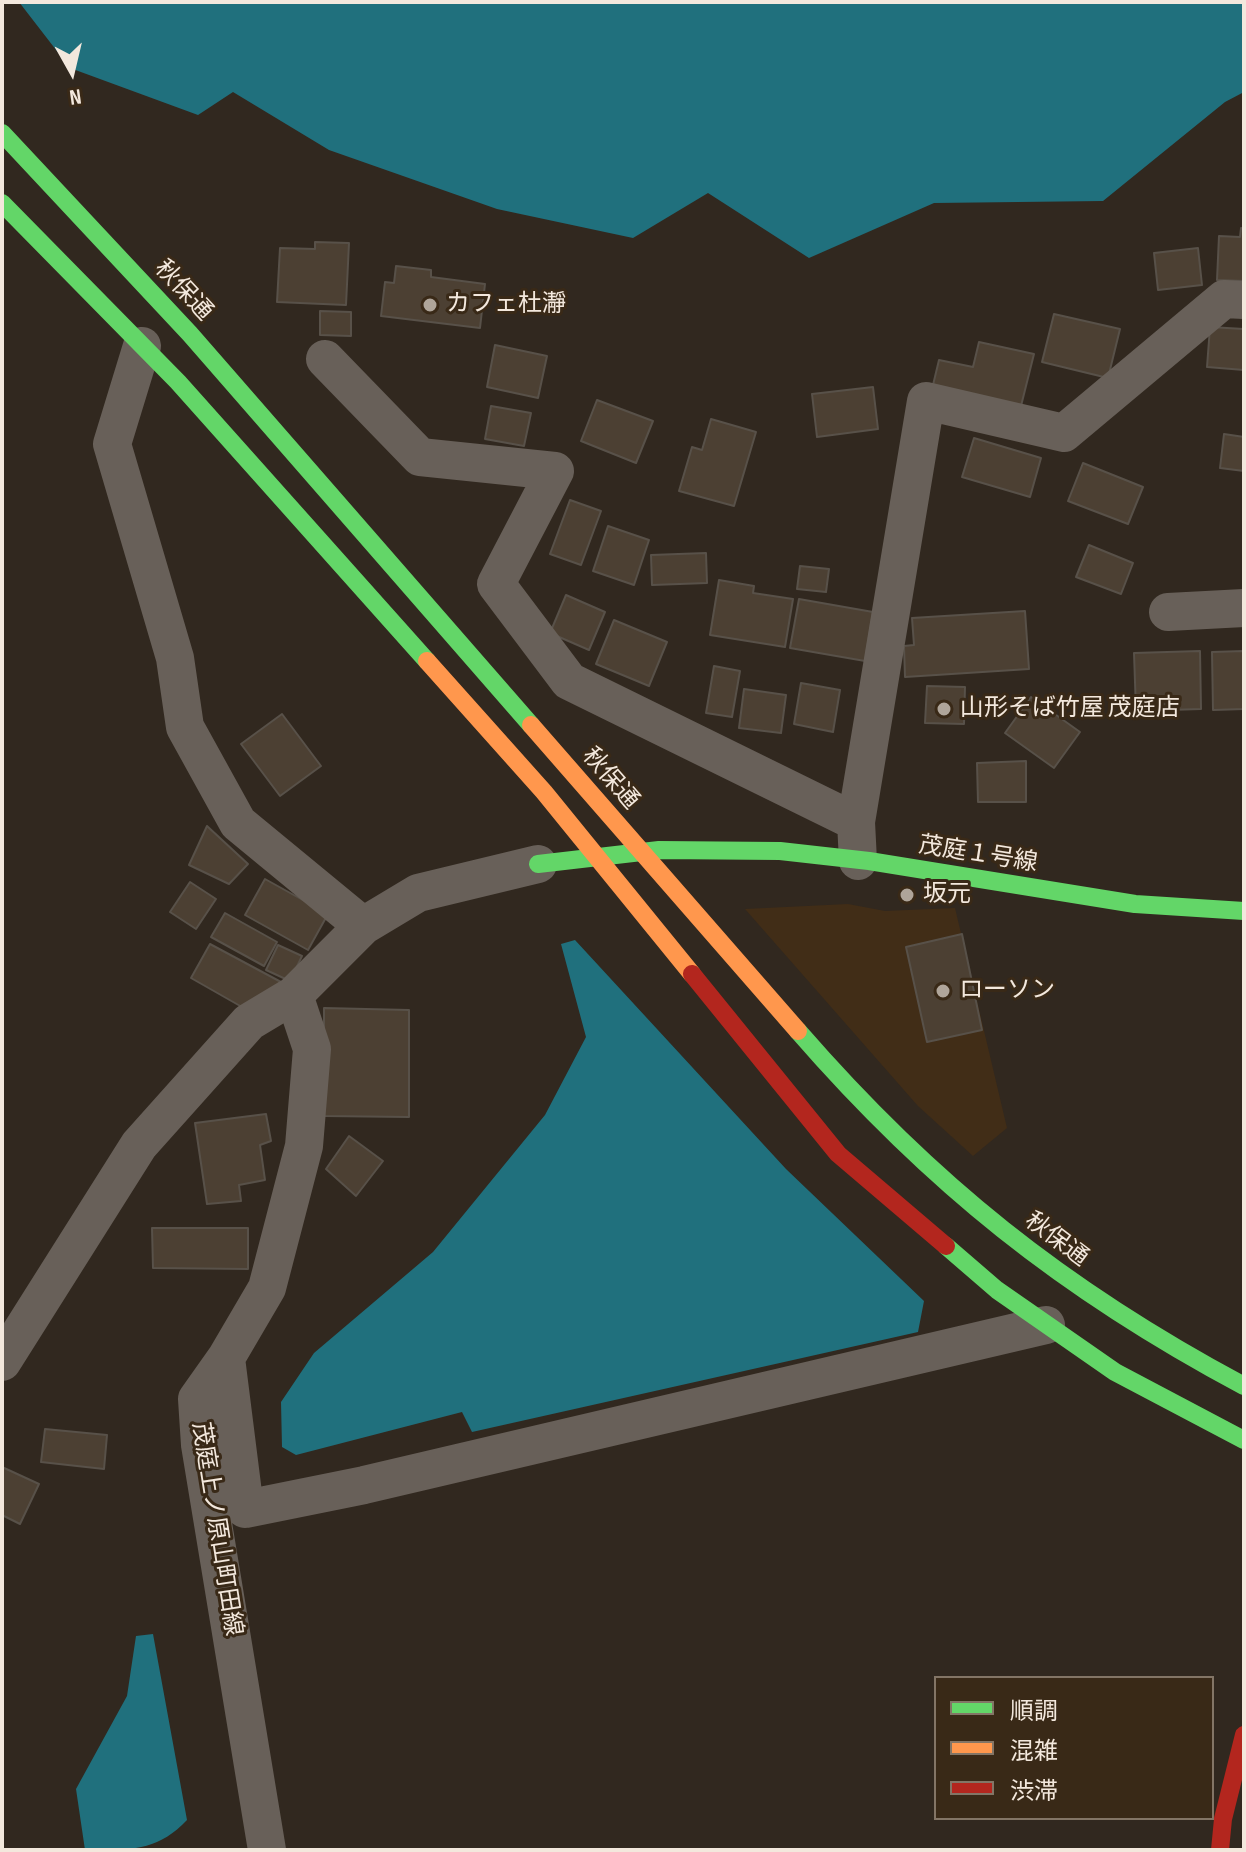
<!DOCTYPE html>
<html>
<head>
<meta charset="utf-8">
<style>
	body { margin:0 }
	#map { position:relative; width:1246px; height:1852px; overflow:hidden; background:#31281f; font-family:"Sofia Sans Condensed","Noto Sans JP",sans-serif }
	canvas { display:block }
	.frame { position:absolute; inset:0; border:4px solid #f3e8dd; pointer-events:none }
	.legend { position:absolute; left:934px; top:1676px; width:280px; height:144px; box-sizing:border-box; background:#392917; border:2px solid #837566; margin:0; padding:10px 14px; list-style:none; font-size:24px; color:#f3e8dd }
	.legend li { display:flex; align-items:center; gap:16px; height:40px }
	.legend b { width:40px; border:2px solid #837566 }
	.north { position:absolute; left:32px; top:32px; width:80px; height:80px; -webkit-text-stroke:6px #392917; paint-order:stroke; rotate:172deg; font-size:22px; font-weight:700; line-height:32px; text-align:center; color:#f3e8dd }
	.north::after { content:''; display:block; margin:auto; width:28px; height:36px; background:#f3e8dd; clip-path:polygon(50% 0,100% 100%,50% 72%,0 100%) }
</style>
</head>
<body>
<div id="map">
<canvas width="1246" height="1852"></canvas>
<div class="frame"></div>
<ul class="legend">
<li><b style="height:10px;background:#63d668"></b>順調</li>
<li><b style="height:10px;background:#ff974d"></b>混雑</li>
<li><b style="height:10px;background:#b3261e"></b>渋滞</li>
</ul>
<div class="north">N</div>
</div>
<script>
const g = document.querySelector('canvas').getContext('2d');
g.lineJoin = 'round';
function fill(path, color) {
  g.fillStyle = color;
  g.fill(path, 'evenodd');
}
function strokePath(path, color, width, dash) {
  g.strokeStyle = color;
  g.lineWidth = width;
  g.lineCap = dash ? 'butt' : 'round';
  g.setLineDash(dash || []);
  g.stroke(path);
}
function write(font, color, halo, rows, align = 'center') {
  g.font = font + ' "Sofia Sans Condensed","Noto Sans JP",sans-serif';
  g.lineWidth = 6;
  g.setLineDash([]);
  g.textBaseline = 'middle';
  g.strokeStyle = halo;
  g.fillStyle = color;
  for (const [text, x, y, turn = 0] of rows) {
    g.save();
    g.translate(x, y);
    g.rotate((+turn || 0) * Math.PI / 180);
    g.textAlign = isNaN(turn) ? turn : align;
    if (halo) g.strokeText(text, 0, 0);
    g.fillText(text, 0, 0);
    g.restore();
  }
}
fill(new Path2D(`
	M848,904l37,7 70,-3 52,220 -34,28 -55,-50 -173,-197z`), '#412d17');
fill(new Path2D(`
	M19,2h1225v90l-19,10 -122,99 -169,2 -125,55 -101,-65 -75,45 -136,-29 -168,-59 -96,-58 -35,23 -128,-47z
	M575,940l211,229 138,132 -6,31 -446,100 -10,-20 -166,43 -14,-8 -1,-45 33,-49 119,-101 112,-137 41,-78 -25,-93z
	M153,1634l34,186c-30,32 -58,30 -102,30l-9,-61 51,-93 9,-60z`), '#20707d');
const building = new Path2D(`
	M1241,228l3,1v52l-27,-1 2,-44 21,1z
	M315,242l34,1 -3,62 -69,-3 3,-54 35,1z
	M1198,248l4,37 -44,5 -4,-37z
	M396,266l35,4v7l54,7 -5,44 -99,-12 4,-34 9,1z
	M320,311l31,1v24l-31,-1z
	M1054,314l66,15 -12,49 -66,-16z
	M1210,327l34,2v41l-37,-3z
	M979,342l55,12 -13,52 -88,-21 6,-25 34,7z
	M495,345l52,11 -9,42 -51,-11z
	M873,387l5,42 -61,8 -5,-43z
	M597,400l56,21 -17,42 -55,-22z
	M491,406l40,7 -7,33 -39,-7z
	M711,419l45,13 -22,74 -55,-15 13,-44 10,3z
	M1224,434l20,3v34l-24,-3z
	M974,438l67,20 -11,39 -68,-20z
	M1083,463l60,24 -15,37 -60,-23z
	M570,500l31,11 -20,54 -31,-11z
	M608,526l41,14 -15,45 -41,-14z
	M1089,545l44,18 -12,31 -45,-17z
	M706,553l1,30 -55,2 -1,-30z
	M800,566l29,3 -3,23 -29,-3z
	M719,580l35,6 -1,7 40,6 -8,48 -75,-12z
	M566,595l39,17 -16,38 -39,-17z
	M799,599l74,13 -8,49 -75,-13z
	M1025,611l4,58 -124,8 -1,-31 10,-1 -2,-27z
	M614,620l53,22 -18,44 -53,-22z
	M1200,651l1,58 -65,2 -2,-58z
	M1244,651v58l-31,1 -1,-58z
	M714,666l26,5 -8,46 -26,-4z
	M801,683l39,7 -7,42 -39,-8z
	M927,686l38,1 -1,37 -39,-1z
	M744,689l42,6 -5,38 -42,-5z
	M1031,697l49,35 -26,36 -49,-35z
	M282,714l39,52 -41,30 -39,-52z
	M1026,761v41h-48l-1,-39z
	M207,826l41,38 -19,20 -40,-19z
	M265,879l63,35 -20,36 -63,-35z
	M190,882l26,17 -20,30 -26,-17z
	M225,913l52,29 -13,24 -53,-29z
	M962,934l20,96 -55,12 -21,-95z
	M210,944l71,38 -32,29 -58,-33z
	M278,945l24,11 -12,25 -24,-11z
	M324,1008l85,2v107l-85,-1z
	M266,1114l5,27 -11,4 5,35 -26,5 2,16 -34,3 -12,-81z
	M349,1136l34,25 -27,35 -30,-27z
	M152,1228h96v41l-95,-1z
	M45,1429l62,6 -3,34 -63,-7z
	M2,1467l37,17 -19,40 -18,-9z`);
fill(building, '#4c4033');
strokePath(building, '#585149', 2);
strokePath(new Path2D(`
	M142,346l-30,98 63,214 10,69 53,96 125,103
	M325,359l95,98 135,14 -59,113 73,97 287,141 2,39
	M1168,612l76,-4
	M856,822l70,-421 138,32 160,-134 20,1
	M226,1358l19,151 119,-24 682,-160
	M2,1362l137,-217 110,-123 45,-27 69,-69 55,-33 120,-29
	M267,1850l-67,-405 -3,-46 29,-41 41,-70 37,-142 8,-97 -18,-54`), '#686059', 38);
strokePath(new Path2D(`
	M2,133l188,201 341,391
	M2,203l176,179 249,279
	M538,864l121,-14 121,1 89,10 266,43 109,7
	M798,1031c133,153 266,259 446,355
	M946,1246l51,44 118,82 129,68`), '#63d668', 18);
strokePath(new Path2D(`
	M427,661l117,131 148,182
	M531,725l267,306`), '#ff974d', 18);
strokePath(new Path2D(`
	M692,974l146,180 108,92
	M1220,1850l3,-31 21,-84`), '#b3261e', 18);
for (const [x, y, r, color] of [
	[430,305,8,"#afa59a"],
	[944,709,8,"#afa59a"],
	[907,895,8,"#afa59a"],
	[943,991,8,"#afa59a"]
]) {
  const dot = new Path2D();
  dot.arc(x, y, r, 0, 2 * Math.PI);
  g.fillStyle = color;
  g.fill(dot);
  strokePath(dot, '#392917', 3);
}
write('24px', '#f3e8dd', '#392917', [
	["秋保通",183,291,47],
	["秋保通",610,779,49],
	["茂庭１号線",978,855,9],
	["秋保通",1056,1240,37],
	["茂庭上ノ原山町田線",216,1529,81]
]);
write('24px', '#f3e8dd', '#392917', [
	["カフェ杜瀞",446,305],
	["山形そば竹屋 茂庭店",960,709],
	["坂元",923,895],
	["ローソン",959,991]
], 'left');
</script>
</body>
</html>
